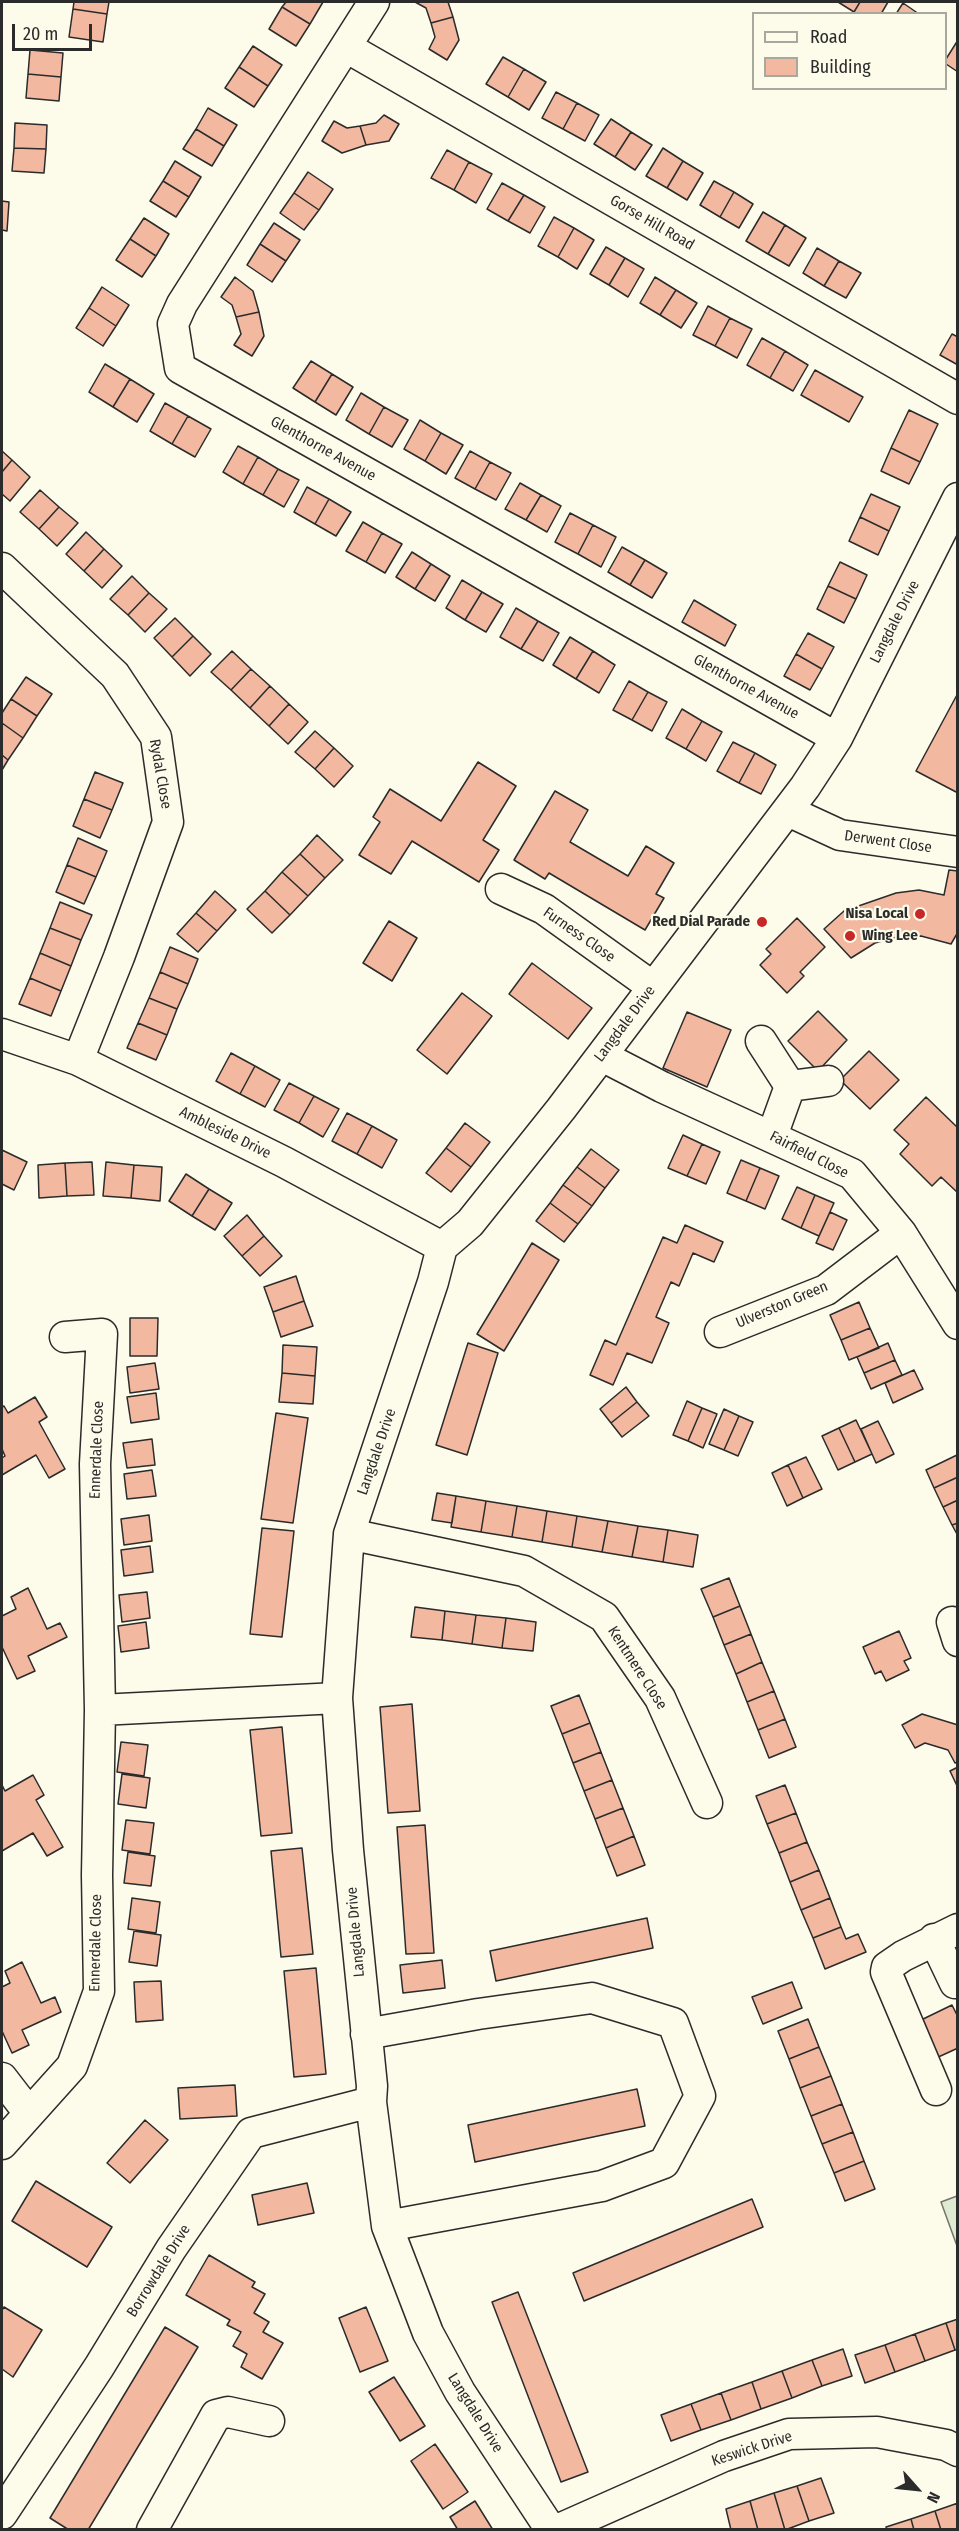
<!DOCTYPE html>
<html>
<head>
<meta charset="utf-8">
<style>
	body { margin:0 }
	#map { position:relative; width:959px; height:2531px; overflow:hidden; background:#fdfbea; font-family:"Fira Sans Condensed",sans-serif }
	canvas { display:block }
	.frame { position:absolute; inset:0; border:3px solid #2b2b2b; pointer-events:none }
	.legend { position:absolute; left:752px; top:12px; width:195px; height:78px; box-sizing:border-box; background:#fdfbea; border:2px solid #a9a89e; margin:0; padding:8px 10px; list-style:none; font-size:18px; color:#2b2b2b }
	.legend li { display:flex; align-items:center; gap:12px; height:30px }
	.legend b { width:30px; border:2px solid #a9a89e }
	.north { position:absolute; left:887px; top:2459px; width:60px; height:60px; -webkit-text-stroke:4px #fdfbea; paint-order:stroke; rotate:117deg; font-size:16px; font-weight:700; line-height:24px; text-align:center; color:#2b2b2b }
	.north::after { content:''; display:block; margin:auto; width:21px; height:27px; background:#2b2b2b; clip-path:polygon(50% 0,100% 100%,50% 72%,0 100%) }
	.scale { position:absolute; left:12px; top:24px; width:80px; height:27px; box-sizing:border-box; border:3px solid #2b2b2b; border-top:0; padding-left:8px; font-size:18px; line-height:21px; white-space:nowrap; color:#2b2b2b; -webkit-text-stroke:4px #fdfbea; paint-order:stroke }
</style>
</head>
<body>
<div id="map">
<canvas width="959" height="2531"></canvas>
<div class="frame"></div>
<ul class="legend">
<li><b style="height:8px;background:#fdfbea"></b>Road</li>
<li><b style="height:16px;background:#f2b8a0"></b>Building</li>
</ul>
<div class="north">N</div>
<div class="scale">20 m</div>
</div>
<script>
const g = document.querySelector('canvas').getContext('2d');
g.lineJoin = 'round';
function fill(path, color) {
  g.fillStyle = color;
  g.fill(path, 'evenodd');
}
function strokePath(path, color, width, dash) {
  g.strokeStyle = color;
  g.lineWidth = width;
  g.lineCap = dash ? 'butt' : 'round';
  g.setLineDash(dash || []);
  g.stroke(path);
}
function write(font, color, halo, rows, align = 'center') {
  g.font = font + ' "Fira Sans Condensed",sans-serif';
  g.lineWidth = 4.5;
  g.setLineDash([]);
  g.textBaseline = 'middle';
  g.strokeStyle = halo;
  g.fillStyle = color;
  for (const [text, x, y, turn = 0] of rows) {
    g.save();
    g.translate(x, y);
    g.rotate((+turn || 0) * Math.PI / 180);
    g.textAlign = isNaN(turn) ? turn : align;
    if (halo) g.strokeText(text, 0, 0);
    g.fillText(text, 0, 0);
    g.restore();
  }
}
const green = new Path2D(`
	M957,2196v50l-16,-44z`);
fill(green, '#deebd1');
strokePath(green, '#74746e', 1.5);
const building = new Path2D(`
	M74,2h35l-2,12 -34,-5z
	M286,2h37l-13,22 -28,-17z
	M415,2h33l5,15 -22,6 -5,-15z
	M838,2h22l-6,10z
	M860,2h28l-7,12h-24l-3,-2z
	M903,3l16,11h-23z
	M282,7l28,17 -14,22 -27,-17z
	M73,9l34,5 -4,28 -34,-5z
	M453,17l6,23 -12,20 -18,-11 6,-12 -4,-14z
	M958,40v32l-12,-8v-5z
	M253,46l29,19 -14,21 -29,-19z
	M30,50l33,3 -2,24 -33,-3z
	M503,57l21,12 -16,28 -22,-13z
	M239,67l29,19 -14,21 -29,-19z
	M524,69l22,13 -17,28 -21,-13z
	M28,74l33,3 -2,24 -33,-3z
	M556,92l21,11 -14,26 -21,-11z
	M577,103l22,12 -14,26 -22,-12z
	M208,108l29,17 -13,21 -28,-17z
	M384,115l15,9 -10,17 -23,4 -6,-19 16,-3z
	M611,119l20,13 -16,25 -21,-13z
	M334,121l13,7 13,-2 6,19 -24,8 -20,-12z
	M15,123l32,2 -1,24 -32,-1z
	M196,129l28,17 -12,20 -29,-17z
	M631,132l21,13 -17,25 -20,-13z
	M14,148l32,1 -2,24 -32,-2z
	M663,148l20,13 -16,27 -21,-12z
	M447,150l22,12 -15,28 -23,-12z
	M175,161l26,16 -12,20 -26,-16z
	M683,161l20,12 -16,27 -20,-12z
	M469,162l23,12 -16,29 -22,-13z
	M308,172l25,17 -14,21 -25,-17z
	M163,181l26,16 -13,20 -26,-16z
	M714,181l20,11 -14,25 -20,-12z
	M502,183l22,12 -16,26 -21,-12z
	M734,192l19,12 -14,24 -19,-11z
	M294,193l25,17 -15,20 -24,-17z
	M524,195l21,12 -15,26 -22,-12z
	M2,201l7,1 -2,29 -5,-1z
	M763,212l22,13 -17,29 -22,-13z
	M554,217l20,11 -16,29 -20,-11z
	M144,218l25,16 -13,22 -26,-17z
	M274,223l26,17 -14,21 -26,-17z
	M785,225l21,13 -17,28 -21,-12z
	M574,228l20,12 -17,29 -19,-12z
	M130,239l26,17 -14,21 -26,-17z
	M260,244l26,17 -14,21 -25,-17z
	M606,247l19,11 -16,27 -19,-11z
	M817,248l22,13 -15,25 -21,-13z
	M625,258l19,11 -16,28 -19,-12z
	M839,261l22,12 -15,25 -22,-12z
	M235,277l18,14 6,21 -23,5 -4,-12 -11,-8z
	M655,277l21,13 -16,25 -20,-12z
	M102,287l27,18 -13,21 -27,-18z
	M676,290l21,13 -16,25 -21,-13z
	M708,306l22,12 -15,28 -22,-11z
	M89,308l27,18 -13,20 -27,-18z
	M259,312l5,24 -12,20 -18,-11 7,-11 -5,-17z
	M730,318l22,11 -15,29 -22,-12z
	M952,334l6,3v28l-18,-10z
	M762,338l23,13 -15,27 -23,-13z
	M785,351l23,14 -15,26 -23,-13z
	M311,361l21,13 -17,28 -22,-14z
	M105,364l25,15 -17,28 -24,-15z
	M815,370l48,27 -14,25 -48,-27z
	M332,374l21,13 -17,28 -21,-13z
	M130,379l24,15 -17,28 -24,-15z
	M361,393l23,14 -15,27 -23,-14z
	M165,403l23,13 -16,28 -22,-13z
	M384,407l24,13 -16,27 -23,-13z
	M909,410l29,14 -18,38 -29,-14z
	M188,416l23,13 -16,28 -23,-13z
	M420,420l21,13 -16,28 -21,-12z
	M441,433l22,12 -17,29 -21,-13z
	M238,446l20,11 -15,27 -20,-12z
	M891,448l29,14 -11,22 -28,-13z
	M2,451l10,9 -10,12z
	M470,451l20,11 -15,27 -20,-11z
	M258,457l20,12 -15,26 -20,-11z
	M12,460l18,17 -20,24 -8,-7v-22z
	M490,462l21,11 -15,27 -21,-11z
	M278,469l21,11 -15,27 -21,-12z
	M520,483l21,12 -15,25 -21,-11z
	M307,487l22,12 -14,25 -21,-12z
	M40,490l19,17 -20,22 -19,-17z
	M871,494l29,13 -11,24 -29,-14z
	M541,495l20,11 -14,26 -21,-12z
	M329,499l22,13 -15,24 -21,-12z
	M59,507l19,16 -21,23 -18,-17z
	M570,513l23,12 -15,29 -23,-12z
	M860,517l29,14 -11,24 -29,-14z
	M363,522l19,11 -16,29 -20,-11z
	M593,525l23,12 -15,30 -23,-13z
	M86,532l18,17 -20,22 -18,-17z
	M382,533l20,11 -17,29 -19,-11z
	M622,547l23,13 -15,25 -22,-13z
	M104,549l18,17 -20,22 -18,-17z
	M412,552l19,12 -16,25 -19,-12z
	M645,560l22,13 -15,25 -22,-13z
	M840,562l27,13 -11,24 -28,-13z
	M431,564l19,12 -15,25 -20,-12z
	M132,576l17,17 -21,22 -18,-16z
	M462,580l20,12 -17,28 -19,-12z
	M828,586l28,13 -12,24 -27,-14z
	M482,592l21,12 -17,28 -21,-12z
	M149,593l18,16 -22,23 -17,-17z
	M694,600l42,25 -11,21 -43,-24z
	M516,608l22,13 -17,28 -21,-12z
	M175,618l18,18 -21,21 -18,-19z
	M538,621l21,12 -16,28 -22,-12z
	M808,633l26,14 -12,22 -26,-15z
	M193,636l18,18 -21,22 -18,-19z
	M570,637l23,14 -17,28 -23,-14z
	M232,651l19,18 -20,21 -20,-18z
	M593,651l22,14 -16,28 -23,-14z
	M796,654l26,15 -12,21 -26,-14z
	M251,669l19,17 -20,22 -19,-18z
	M26,677l26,17 -15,22 -26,-17z
	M629,681l19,11 -16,28 -19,-10z
	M270,686l19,18 -20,22 -19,-18z
	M648,692l19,10 -15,29 -20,-11z
	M958,693v100l-42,-22z
	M11,699l26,17 -14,22 -21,-15v-10z
	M289,704l19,18 -20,22 -19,-18z
	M682,709l20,12 -16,28 -20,-11z
	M702,721l20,11 -16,29 -20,-12z
	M2,723l21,15 -15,22 -6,-5z
	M315,731l19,17 -19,21 -20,-17z
	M733,742l22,11 -16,30 -22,-12z
	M334,748l19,18 -19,21 -19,-18z
	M755,753l21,12 -15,29 -22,-11z
	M2,755l6,5 -6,10z
	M478,762l38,24 -33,54 16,10 -20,32 -67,-41 -21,33 -32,-19 21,-33 -7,-5 17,-28 51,32z
	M95,772l28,11 -11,27 -28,-11z
	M555,791l33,19 -18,32 58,34 18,-30 28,17 -18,31 8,4 -19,32 -96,-57 -4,6 -31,-19z
	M84,799l28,11 -12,28 -27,-12z
	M317,835l26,25 -18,18 -25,-24z
	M78,838l29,13 -11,26 -29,-12z
	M300,854l25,24 -17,18 -26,-24z
	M67,865l29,12 -12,27 -28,-12z
	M949,870l9,1v61l-7,12 -30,-8 -24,1 -22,6 -24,15 -27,-29 20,-18 52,-18 23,-3 25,5z
	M282,872l26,24 -18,19 -25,-24z
	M215,891l21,19 -19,21 -21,-18z
	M265,891l25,24 -18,18 -25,-24z
	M60,902l32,13 -11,25 -31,-12z
	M196,913l21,18 -19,21 -21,-18z
	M797,918l28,29 -25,25 4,4 -17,17 -27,-28 11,-11 -5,-5z
	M389,921l28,17 -25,43 -29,-18z
	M50,928l31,12 -10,26 -31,-13z
	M170,947l28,12 -10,25 -28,-12z
	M40,953l31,13 -10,25 -31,-13z
	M532,963l60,45 -24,31 -59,-45z
	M160,972l28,12 -11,25 -28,-11z
	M30,978l31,13 -10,25 -32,-12z
	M462,993l30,23 -45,58 -30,-24z
	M149,998l28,11 -10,26 -29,-12z
	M818,1011l29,29 -29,31 -30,-30z
	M687,1012l44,18 -24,57 -44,-19z
	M138,1023l29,12 -11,25 -29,-12z
	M869,1051l30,29 -29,29 -30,-29z
	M231,1053l24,13 -15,28 -24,-13z
	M255,1066l25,14 -15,27 -25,-13z
	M289,1083l25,13 -15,27 -25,-13z
	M314,1096l25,13 -16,28 -24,-14z
	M926,1097l32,31v65l-17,-16 -9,9 -32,-32 9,-10 -15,-14z
	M347,1113l25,13 -15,28 -25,-13z
	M465,1123l25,19 -19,25 -25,-19z
	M372,1126l25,14 -15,28 -25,-14z
	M683,1135l19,9 -15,32 -19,-8z
	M702,1144l18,8 -14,32 -19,-8z
	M446,1148l25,19 -20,25 -25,-19z
	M591,1149l28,21 -14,18 -28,-21z
	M2,1150l25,12 -13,28 -12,-6z
	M741,1160l19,8 -14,33 -19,-8z
	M92,1162l2,33 -27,1 -2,-33z
	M106,1162l28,3 -3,33 -28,-2z
	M65,1163l2,33 -28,2 -1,-33z
	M134,1165l28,2 -2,34 -29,-3z
	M577,1167l28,21 -13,18 -29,-21z
	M760,1168l19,8 -14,33 -19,-8z
	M186,1174l23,15 -17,27 -23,-15z
	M563,1185l29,21 -14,18 -28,-21z
	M797,1187l18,8 -14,33 -19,-9z
	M209,1189l23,14 -17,27 -23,-14z
	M815,1195l19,8 -15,33 -18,-8z
	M550,1203l28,21 -14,18 -28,-21z
	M830,1212l17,8 -14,30 -17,-7z
	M247,1215l17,21 -22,20 -18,-20z
	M685,1225l38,17 -9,20 -21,-9 -14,33 -8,-4 -15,35 13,6 -17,40 -25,-10 -14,32 -23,-10 15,-35 11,5 47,-108 14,6z
	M264,1236l18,20 -22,20 -18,-20z
	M532,1243l27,17 -55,91 -27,-17z
	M296,1276l8,25 -31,11 -9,-25z
	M304,1301l9,25 -32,11 -8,-25z
	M859,1302l11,26 -29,12 -11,-25z
	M130,1318h28l-1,38h-27z
	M870,1328l9,20 -30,12 -8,-20z
	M468,1343l30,10 -31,102 -31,-10z
	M888,1343l7,17 -31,13 -7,-16z
	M283,1345l34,2 -2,29 -33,-3z
	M895,1360l7,15 -31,14 -7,-16z
	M155,1363l4,26 -29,4 -3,-26z
	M914,1370l9,19 -30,14 -8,-20z
	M282,1373l33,3 -2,28 -34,-2z
	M626,1387l11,15 -26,21 -11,-14z
	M156,1393l3,26 -28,4 -4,-26z
	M35,1397l12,20 -8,5 26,47 -16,9 -13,-23 -34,20v-17l3,-2 -3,-7v-42l2,-1 4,7z
	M687,1401l15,7 -14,33 -15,-6z
	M637,1402l12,14 -27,21 -11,-14z
	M702,1408l15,6 -14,34 -15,-7z
	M724,1409l15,7 -15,34 -15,-6z
	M276,1413l32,5 -15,105 -32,-4z
	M739,1416l14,6 -15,34 -14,-6z
	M856,1420l16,34 -17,8 -16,-34z
	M878,1421l16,33 -18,9 -15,-34z
	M839,1428l16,34 -17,8 -16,-34z
	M152,1439l3,26 -28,3 -4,-25z
	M957,1455l1,22 -24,11 -8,-18z
	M806,1457l16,32 -19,9 -15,-33z
	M788,1465l15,33 -16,8 -15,-33z
	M152,1470l4,26 -29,3 -3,-25z
	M958,1477v23l-15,7 -9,-19z
	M437,1493l19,3 -4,27 -20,-3z
	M456,1496l30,5 -5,31 -30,-5z
	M958,1500v23l-6,2 -9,-18z
	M486,1501l31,5 -5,31 -31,-5z
	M517,1506l30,5 -5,31 -30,-5z
	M547,1511l30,5 -5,31 -30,-5z
	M149,1515l3,26 -28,4 -3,-26z
	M577,1516l31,5 -6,31 -30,-5z
	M608,1521l30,5 -6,31 -30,-5z
	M958,1523v13l-6,-11z
	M638,1526l30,4 -5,32 -31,-5z
	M262,1528l32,3 -12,106 -32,-3z
	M668,1530l30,5 -5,32 -30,-5z
	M150,1546l3,26 -29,4 -3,-26z
	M729,1578l11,28 -27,11 -12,-28z
	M28,1588l19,41 13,-6 7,14 -39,19 7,15 -18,8 -15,-32v-31l14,-7 -5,-12z
	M147,1592l3,26 -28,4 -3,-27z
	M740,1606l11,28 -27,11 -11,-28z
	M415,1607l30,4 -3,29 -31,-3z
	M445,1611l31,4 -4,29 -30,-4z
	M476,1615l30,3 -4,30 -30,-4z
	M506,1618l30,4 -3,29 -31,-3z
	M146,1622l3,26 -28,4 -3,-26z
	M899,1631l12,27 -7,3 5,9 -23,11 -5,-10 -6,3 -12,-27z
	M751,1634l11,28 -26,12 -12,-29z
	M762,1662l12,29 -27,11 -11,-28z
	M774,1691l11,28 -27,11 -11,-28z
	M579,1695l11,28 -28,11 -11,-28z
	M412,1704l8,107 -32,2 -8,-106z
	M922,1714l36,11v37l-3,1 -7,-13 -23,-7 -10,5 -13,-23z
	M785,1719l11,28 -27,11 -11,-28z
	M590,1723l11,29 -28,11 -11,-29z
	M282,1727l10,106 -31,3 -11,-106z
	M121,1742l27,3 -4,31 -27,-4z
	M601,1752l11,28 -28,11 -11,-28z
	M958,1767v21l-8,-17z
	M122,1774l28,4 -4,30 -28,-4z
	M33,1775l11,20 -8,5 27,47 -16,9 -14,-23 -31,18v-66l3,6z
	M612,1780l11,28 -28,11 -11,-28z
	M785,1785l11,28 -29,11 -11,-28z
	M623,1808l11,28 -28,12 -11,-29z
	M796,1813l11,29 -28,11 -12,-29z
	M126,1820l28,3 -4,31 -28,-4z
	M425,1825l9,128 -28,1 -9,-127z
	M634,1836l11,29 -28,11 -11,-28z
	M807,1842l12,28 -29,12 -11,-29z
	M302,1848l11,106 -32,3 -10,-106z
	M128,1852l27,4 -4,30 -27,-3z
	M819,1870l11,28 -29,12 -11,-28z
	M132,1898l28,4 -4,31 -28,-4z
	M830,1898l11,29 -28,11 -12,-28z
	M647,1918l6,30 -157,33 -6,-30z
	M841,1927l5,12 12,-5 8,18 -41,17 -12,-31z
	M134,1931l27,4 -4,31 -28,-4z
	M442,1960l3,28 -42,5 -3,-28z
	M22,1962l19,41 14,-6 6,15 -39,18 7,15 -17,8 -10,-22v-44l8,-4 -5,-12z
	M316,1968l10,106 -32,3 -10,-106z
	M161,1981l2,39 -27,2 -2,-40z
	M792,1982l10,26 -39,16 -11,-27z
	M952,2005l6,12v31l-24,11 -17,-37z
	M808,2019l11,28 -30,12 -11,-28z
	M819,2047l12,29 -31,12 -11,-29z
	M831,2076l11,28 -31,12 -11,-28z
	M235,2085l2,31 -57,3 -2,-31z
	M637,2089l8,37 -170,36 -7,-37z
	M842,2104l11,28 -31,12 -11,-28z
	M145,2120l23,20 -38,43 -23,-20z
	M853,2132l11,29 -30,12 -12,-29z
	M864,2161l11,28 -30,12 -11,-28z
	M36,2181l76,46 -25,40 -75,-46z
	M307,2183l7,30 -56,12 -6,-30z
	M752,2199l11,28 -179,74 -11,-28z
	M209,2255l46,27 -3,5 13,7 -11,19 15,9 -6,10 20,11 -21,36 -21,-12 6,-13 -14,-8 8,-14 -14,-7 3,-5 -44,-25z
	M518,2292l70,180 -27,10 -69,-180z
	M4,2307l38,23 -29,47 -11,-8v-59z
	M366,2307l22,54 -28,11 -21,-54z
	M958,2319v31h-3l-9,-27z
	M946,2323l9,27 -30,11 -10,-27z
	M165,2327l33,20 -110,183h-19l-19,-12z
	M915,2334l10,27 -30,11 -10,-27z
	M885,2345l10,27 -30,11 -10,-28z
	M843,2349l9,27 -30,10 -10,-26z
	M812,2360l10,26 -30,12 -10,-27z
	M782,2371l10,27 -31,11 -9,-27z
	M394,2377l31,49 -25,15 -31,-49z
	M752,2382l9,27 -30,11 -10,-27z
	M721,2393l10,27 -30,10 -10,-26z
	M691,2404l10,26 -30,11 -10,-26z
	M435,2444l33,48 -25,17 -32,-48z
	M821,2478l13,35 -25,8 -12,-35z
	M797,2486l12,35 -24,9 -11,-37z
	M774,2493l11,37h-27l-8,-29z
	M475,2501l18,29h-35l-8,-13z
	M750,2501l8,29h-27l-5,-21z
	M958,2503v27h-17l-6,-19z
	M935,2511l6,19h-27l-3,-11z
	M911,2519l3,11h-27l-1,-3z`);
fill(building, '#f2b8a0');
strokePath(building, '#2b2b2b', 1.5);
const minor = new Path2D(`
	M374,2l-192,302 -9,20 7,44 657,370
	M346,47l612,352
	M2,568l113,107 41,62 12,85 -49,135 -41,103
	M788,811l52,24 118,17
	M501,889l43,20 109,78
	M2,1034l76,26 206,102 158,85
	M761,1041l29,45 -18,50
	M602,1056l60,31 190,87 49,59 57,91
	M790,1086l38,-5
	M720,1332l106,-42 75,-57
	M349,1534l175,37 80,46 56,81 47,105
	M952,1622l6,19
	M100,1710l237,-12
	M934,1939l21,44
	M366,2034l112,-20 114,-16 81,25 27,73 -36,67 -62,23 -215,40
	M2,2078l27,35
	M936,2090l-50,-118 1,-5 16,-11 55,-27
	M2,2144l70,-78 27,-75 -2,-116 3,-165 -5,-246 7,-130 -37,3
	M2,2514l97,-147 72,-118 80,-116 120,-31
	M152,2530l64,-115 12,-3 41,9
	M551,2530l-91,-138 -32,-59 -41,-107 -16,-124 1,-16 -24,-236 -11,-152 12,-164 84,-252 9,-35 28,-24 91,-114 244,-322 32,-49 121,-240
	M557,2530l167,-74 65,-22 88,-2 69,13 12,6`);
strokePath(minor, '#2b2b2b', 33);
strokePath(minor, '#fdfbea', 30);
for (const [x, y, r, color] of [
	[920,914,6,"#c62828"],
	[762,922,6,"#c62828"],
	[850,936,6,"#c62828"]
]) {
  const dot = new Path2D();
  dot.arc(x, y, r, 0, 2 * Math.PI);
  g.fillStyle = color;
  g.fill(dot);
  strokePath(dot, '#fdfbea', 2);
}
write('15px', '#2b2b2b', '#fdfbea', [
	["Gorse Hill Road",652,223,30],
	["Glenthorne Avenue",323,449,29],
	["Langdale Drive",895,622,-63],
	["Glenthorne Avenue",746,687,29],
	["Rydal Close",160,774,80],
	["Derwent Close",888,842,8],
	["Furness Close",579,935,35],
	["Langdale Drive",625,1024,-53],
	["Ambleside Drive",225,1133,26],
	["Fairfield Close",809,1155,27],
	["Ulverston Green",782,1305,-23],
	["Ennerdale Close",97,1450,-88],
	["Langdale Drive",377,1452,-71],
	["Kentmere Close",637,1668,57],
	["Langdale Drive",356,1932,-95],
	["Ennerdale Close",96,1943,-89],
	["Borrowdale Drive",159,2271,-58],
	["Langdale Drive",475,2413,58],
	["Keswick Drive",752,2449,-18]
]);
write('bold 15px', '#2b2b2b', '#fdfbea', [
	["Nisa Local",908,914],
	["Red Dial Parade",750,922],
	["Wing Lee",862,936,"left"]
], 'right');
</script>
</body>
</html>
